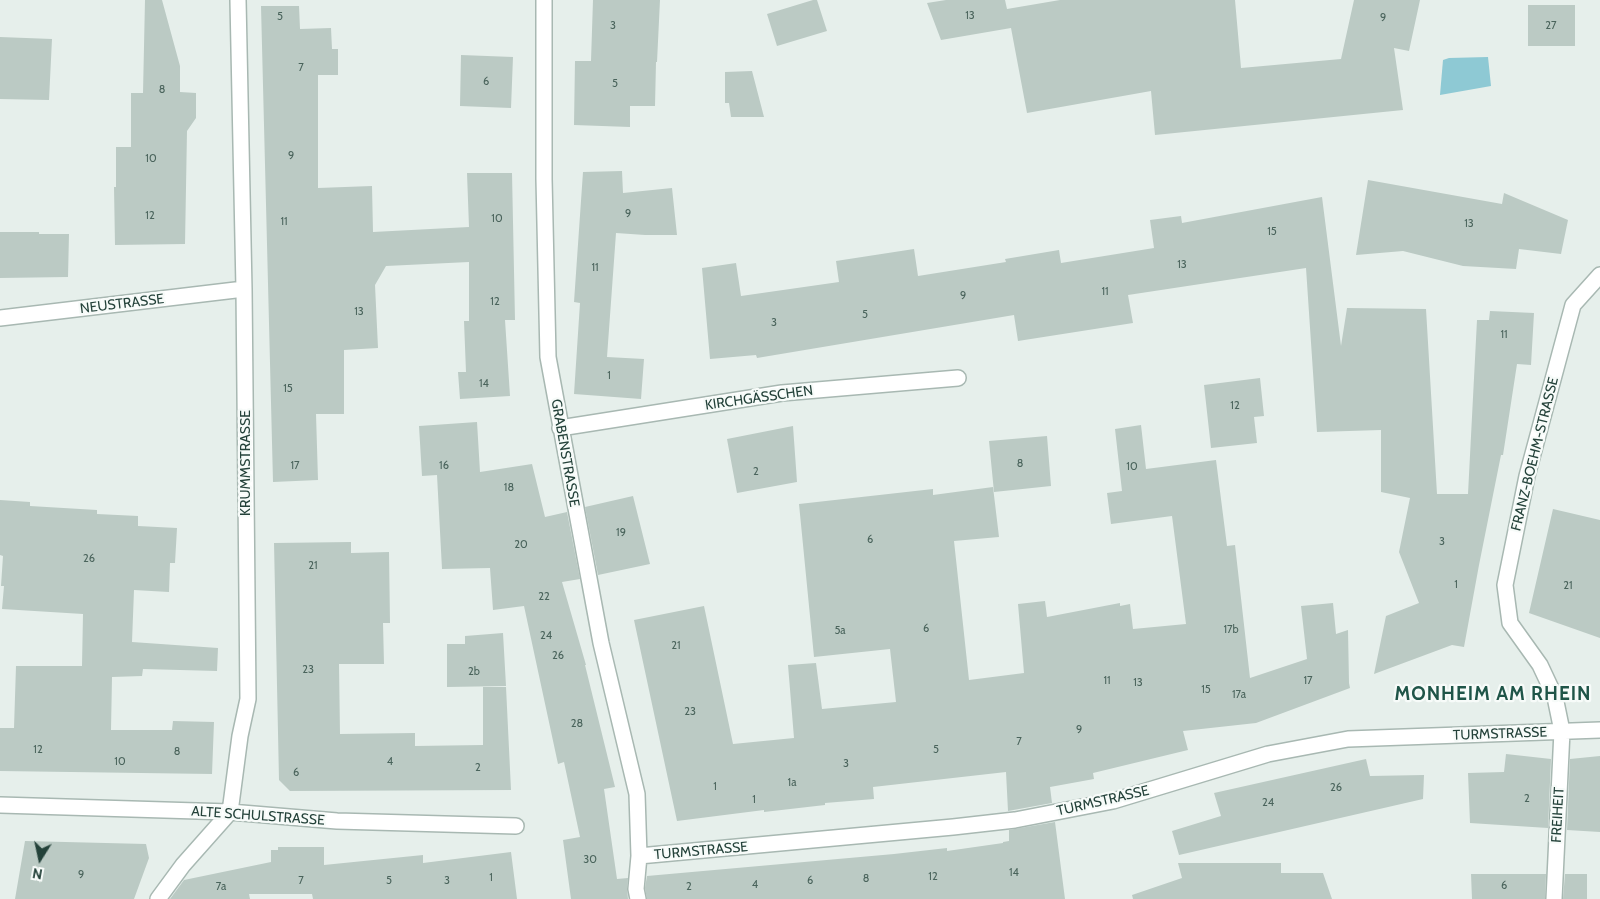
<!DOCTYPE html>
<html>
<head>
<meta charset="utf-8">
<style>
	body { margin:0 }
	#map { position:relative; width:1600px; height:899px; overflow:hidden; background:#e6efeb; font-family:Cabin,sans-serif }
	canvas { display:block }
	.north { position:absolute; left:15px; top:834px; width:50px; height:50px; -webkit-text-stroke:4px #f7fbf9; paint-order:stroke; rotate:190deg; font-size:14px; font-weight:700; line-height:20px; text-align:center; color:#24423a }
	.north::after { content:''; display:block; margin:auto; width:18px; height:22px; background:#24423a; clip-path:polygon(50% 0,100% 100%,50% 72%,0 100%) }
</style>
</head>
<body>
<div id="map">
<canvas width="1600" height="899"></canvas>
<div class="north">N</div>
</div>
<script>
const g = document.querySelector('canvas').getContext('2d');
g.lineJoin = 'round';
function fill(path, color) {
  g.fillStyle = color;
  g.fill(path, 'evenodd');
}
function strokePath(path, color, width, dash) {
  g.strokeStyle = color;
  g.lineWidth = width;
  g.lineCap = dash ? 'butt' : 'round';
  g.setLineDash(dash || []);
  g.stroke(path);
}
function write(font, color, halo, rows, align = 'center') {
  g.font = font + ' Cabin,sans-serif';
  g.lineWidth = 4.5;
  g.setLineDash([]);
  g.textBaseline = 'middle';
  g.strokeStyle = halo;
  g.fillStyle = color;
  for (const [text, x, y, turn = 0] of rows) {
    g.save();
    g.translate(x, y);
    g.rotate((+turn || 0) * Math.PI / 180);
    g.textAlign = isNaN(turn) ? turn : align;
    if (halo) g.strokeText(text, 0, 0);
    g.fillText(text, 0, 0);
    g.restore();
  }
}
fill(new Path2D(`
	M1488,57l3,29 -51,9 3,-35 6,-2z`), '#8ec9d4');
fill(new Path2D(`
	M145,0h17l18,66v26l16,1v25l-9,13 -2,113 -70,1 -1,-58h2v-40h15v-54h12z
	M593,0h67l-3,62h-1l-1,44h-25v21l-56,-2 1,-64h16z
	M813,0h4l10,31 -50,15 -10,-32z
	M946,0h59l2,9 53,-9h175l6,68 100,-9 13,-59h66l-11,51 -15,-3 9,62 -248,25 -4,-44 -124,22 -16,-85 -70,12 -14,-37z
	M1528,5h47v41h-47z
	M261,6h38l1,23 31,-1 1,21h6v26h-20v113l54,-2 1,46 96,-5 -2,-54h45l3,147h-10l5,76 -50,3 -2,-27h8l-2,-51h5v-59l-83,4 -11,19 3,63 -34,2v64h-28l2,66 -45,2z
	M0,37l52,2 -3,61 -49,-1z
	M461,55l52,2 -2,51 -51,-2z
	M752,71l12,46h-33l-2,-14h-4v-31z
	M622,171l1,22 49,-5 5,47h-32l-29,-2 -9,124 37,2 -3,40 -67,-5 6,-91 -6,-1 9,-130z
	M1368,180l134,24 2,-11 64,27 -7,34 -42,-5 -3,20 -53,-3 -60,-15 -47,4z
	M1322,197l19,149 6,-38 79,1 11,185h31l9,-174h12l1,-9 44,2 -3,52 -14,-1 -14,91h-2l-22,110 -15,82 -12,-2 -78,29 12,-58 33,-13 -20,-51 11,-54 -29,-6v-62l-64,2 -11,-164 -178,27 5,28 -115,18 -4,-26 -257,43 -1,-3 -46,4 -8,-91 34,-5 5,33 98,-14 -3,-21 78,-12 4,27 88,-14 -1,-3 54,-9 2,13 93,-15 -4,-28 31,-4 1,7z
	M0,232h39v2h30l-1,43 -68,1z
	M1260,378l4,38 -10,1 3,26 -46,5 -7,-63z
	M477,422l3,50 52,-8 13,53 22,-5 13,67 -18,3 24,83h-1l30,122 -11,2 13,90 11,-1 -1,10 1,11h-57l-8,-59 17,-3 -16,-75 -6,2 -34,-158 -31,4 -3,-42 -48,1 -5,-94 -15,1 -3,-50z
	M1141,425l5,44 70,-9 11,86 8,-1 15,133 57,-19 -6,-53 32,-3 3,31 12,-4 1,53 1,5 -94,35 -73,8 5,19 -95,23 1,6 -44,8 2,16 -44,8 -2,-39 -133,15 1,12 -49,4v2l-61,7v-2l-87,11 -43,-201 70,-14 29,138 61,-6 -6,-73 28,-2 6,46 74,-7 -6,-53 -76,8 -15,-153 134,-15v6l60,-8 6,50 -45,4 15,139 55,-7 -6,-69 27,-3 2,16 73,-14v3l10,-2 3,25 53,-5 -14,-108 -61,8 -4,-31 15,-2 -7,-62z
	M793,426l4,56 -60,11 -10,-54z
	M1047,436l4,50 -57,6 -5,-51z
	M633,496l17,68 -52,11 -13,-68z
	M0,500l30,2v4l67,4v4l41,2v10l39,2 -2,35h-5l-1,29 -35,-2 -2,52 86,6 -1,23 -74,-2 -1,7 -30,1 -1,53h61l1,-9 41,1 -2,52 -212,-3v-43h14l2,-62h66l1,-52 -81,-5 2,-23h-3l2,-30 -3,-1z
	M1553,509l47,11v118l-71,-25z
	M351,542v11l38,-1 1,71h-7l1,41h-45l1,70 75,-1v13l68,-1v-58h23l5,103 -221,1 -11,-11 -5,-237z
	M503,633l3,53 -59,1v-43h18v-8z
	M1506,754l45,5 -3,69 -78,-5 -2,-50 36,-1z
	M1600,756v76l-33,-2 3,-71z
	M1366,759l4,17 54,-1 -1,24 -244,56 -7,-24 49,-15 -7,-23z
	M1055,822l10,77h-418l-2,-11 2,-12 247,-22 53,-6v3l56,-8v-1l6,-1v-11z
	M25,841l121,3 3,14 -15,41h-119z
	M278,847h46v18l99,-10v8l88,-11 6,47h-204l-1,-5h-63l1,5h-80l14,-19 87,-18v-12h7z
	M1178,863h103v10h42l9,26h-199l-1,-4 50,-17z
	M1471,874h75l-1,25h-73z
	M1565,874h22v25h-24z`), '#bbcac4');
const minor = new Path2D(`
	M544,0v179l4,178 53,286 36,151 2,62 -3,33 2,10
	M0,318l244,-29
	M560,428l222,-35 176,-15
	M0,805l230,7 107,9 179,5
	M639,856l314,-29 62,-7 98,-19 155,-47 80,-15 252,-9
	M158,899l25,-34 47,-53 10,-76 8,-37 -4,-410 -6,-289
	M1554,899l8,-168 -7,-34 -15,-32 -30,-42 -5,-38 22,-109 46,-171 27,-30`);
strokePath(minor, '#a8b8b2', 18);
strokePath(minor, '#fff', 15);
write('11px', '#4a645c', null, [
	["13",970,16],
	["5",280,17],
	["9",1383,18],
	["3",613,26],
	["27",1551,26],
	["7",301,68],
	["6",486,82],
	["5",615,84],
	["8",162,90],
	["9",291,156],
	["10",151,159],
	["9",628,214],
	["12",150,216],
	["10",497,219],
	["11",284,222],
	["13",1469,224],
	["15",1272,232],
	["13",1182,265],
	["11",595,268],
	["11",1105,292],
	["9",963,296],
	["12",495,302],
	["13",359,312],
	["5",865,315],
	["3",774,323],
	["11",1504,335],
	["1",609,376],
	["14",484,384],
	["15",288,389],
	["12",1235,406],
	["8",1020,464],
	["17",295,466],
	["16",444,466],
	["10",1132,467],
	["2",756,472],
	["18",509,488],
	["19",621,533],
	["6",870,540],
	["3",1442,542],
	["20",521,545],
	["26",89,559],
	["21",313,566],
	["1",1456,585],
	["21",1568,586],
	["22",544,597],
	["6",926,629],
	["17b",1231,630],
	["5a",840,631],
	["24",546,636],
	["21",676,646],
	["26",558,656],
	["23",308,670],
	["2b",474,672],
	["11",1107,681],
	["17",1308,681],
	["13",1138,683],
	["15",1206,690],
	["17a",1239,695],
	["23",690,712],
	["28",577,724],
	["9",1079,730],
	["7",1019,742],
	["12",38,750],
	["5",936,750],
	["8",177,752],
	["10",120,762],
	["4",390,762],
	["3",846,764],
	["2",478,768],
	["6",296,773],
	["1a",792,783],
	["1",715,787],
	["26",1336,788],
	["2",1527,799],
	["1",754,800],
	["24",1268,803],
	["30",590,860],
	["14",1014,873],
	["9",81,875],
	["12",933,877],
	["1",491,878],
	["8",866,879],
	["7",301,881],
	["5",389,881],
	["3",447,881],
	["6",810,881],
	["4",755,885],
	["6",1504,886],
	["7a",221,887],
	["2",689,887]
]);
write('14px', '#24423a', '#f7fbf9', [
	["NEUSTRASSE",122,304,-7],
	["KIRCHGÄSSCHEN",759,398,-8],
	["GRABENSTRASSE",565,453,80],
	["FRANZ-BOEHM-STRASSE",1535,454,-76],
	["KRUMMSTRASSE",246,463,-90],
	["TURMSTRASSE",1500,734,-2],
	["TURMSTRASSE",1103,801,-13],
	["FREIHEIT",1558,815,-87],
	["ALTE SCHULSTRASSE",258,816,4],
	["TURMSTRASSE",701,851,-5]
]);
g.letterSpacing = '1px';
write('bold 19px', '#1f5548', '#f7fbf9', [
	["MONHEIM AM RHEIN",1493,694]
]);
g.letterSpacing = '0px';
</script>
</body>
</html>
